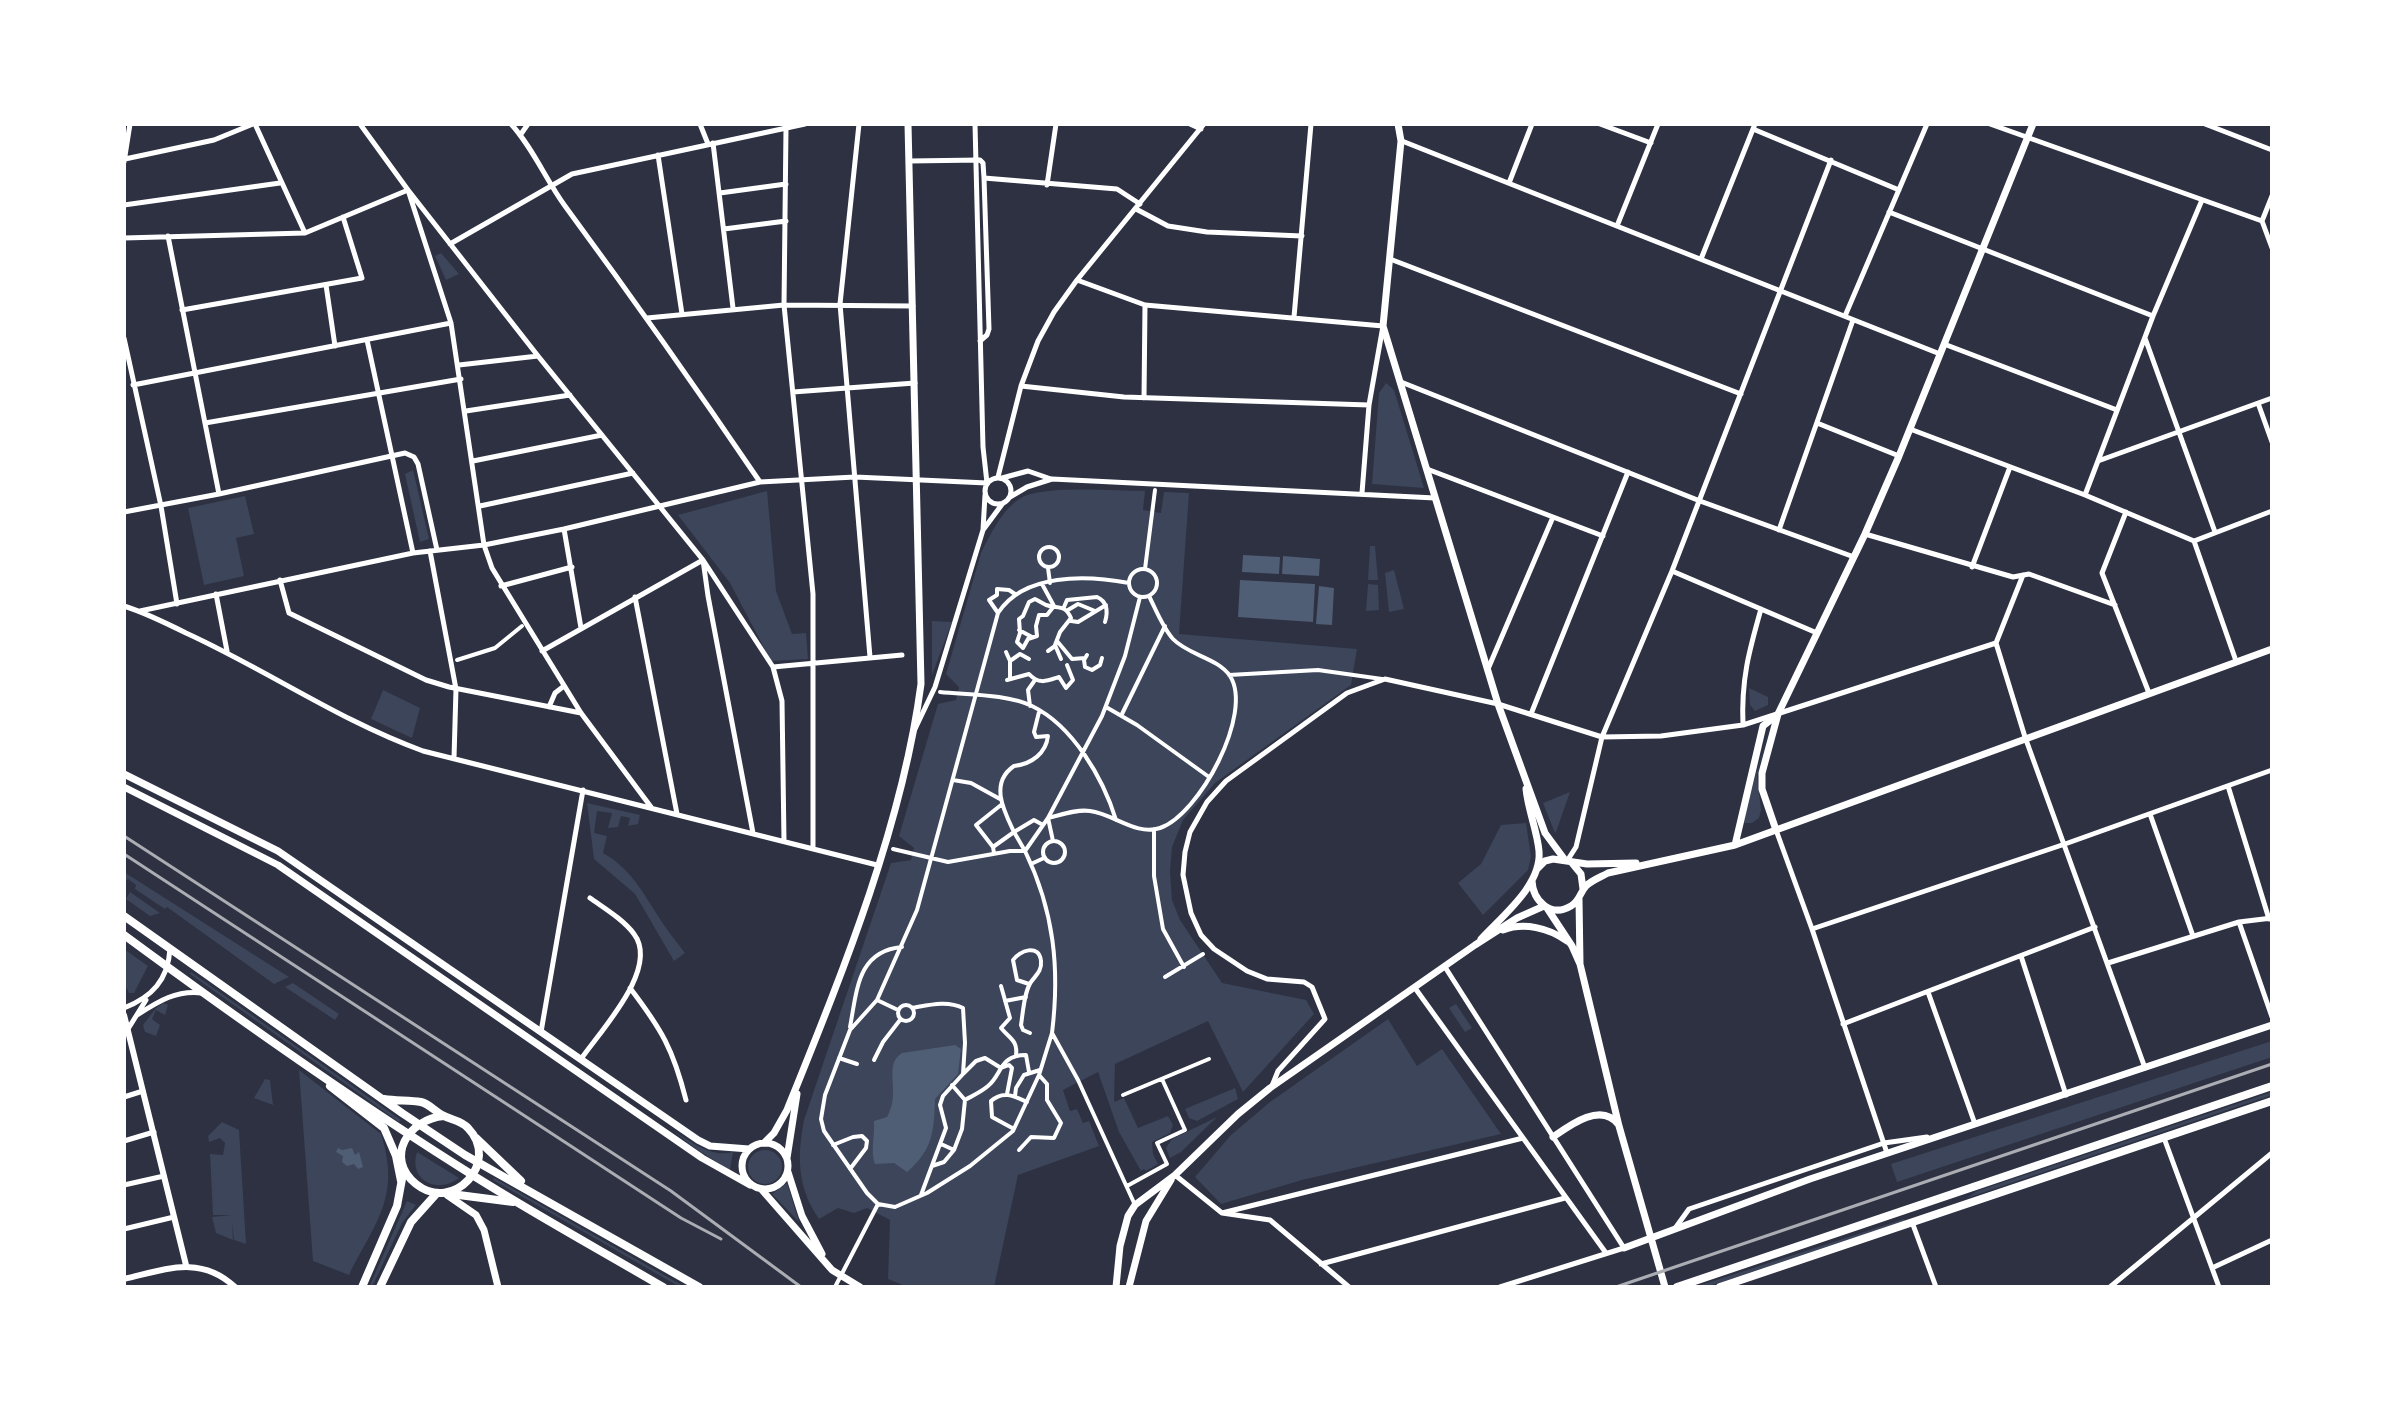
<!DOCTYPE html>
<html>
<head>
<meta charset="utf-8">
<style>
	body { margin:0 }
	#map { position:relative; width:2396px; height:1411px; overflow:hidden; background:#2d3142; font-family:"DM Sans",sans-serif }
	canvas { display:block }
	.frame { position:absolute; inset:0; border:126px solid #fff; pointer-events:none }
</style>
</head>
<body>
<div id="map">
<canvas width="2396" height="1411"></canvas>
<div class="frame"></div>
</div>
<script>
const g = document.querySelector('canvas').getContext('2d');
g.lineJoin = 'round';
function fill(path, color) {
  g.fillStyle = color;
  g.fill(path, 'evenodd');
}
function strokePath(path, color, width, dash) {
  g.strokeStyle = color;
  g.lineWidth = width;
  g.lineCap = dash ? 'butt' : 'round';
  g.setLineDash(dash || []);
  g.stroke(path);
}
fill(new Path2D(`
	M441,253l18,21 -13,6 -11,-24z
	M1386,383l8,7 30,98 -52,-4 7,-91z
	M413,470l16,69 -9,3 -15,-68z
	M767,491l9,100 16,43 14,-1 2,26 -37,2 -41,-78 -52,-68z
	M1145,491l-2,19 18,3 3,-21 25,1 -10,141 178,15 -6,36 -136,98 -32,37 -11,27 -2,24 2,29 8,20 42,63 84,17 8,14 -71,78 -35,-71 -93,43 -1,38 10,-4 14,30 30,-12 5,9 -3,8 -18,9 1,12 5,10 -12,7 -2,-2 -3,2 -22,-39 -21,-60 -35,18 7,21 7,-2 6,14 6,-2 10,25 -81,29 -24,112h-86l-20,-8 2,-59 -23,-12 -13,5 -16,-5 -19,11c-22,-32 -22,-62 -15,-99l87,-257 20,-3 3,-12 -15,-12 39,-132 18,-4 3,-13 -13,-13 35,-121c9,-18 22,-45 40,-55 22,-13 95,-7 124,-7z
	M245,496l9,38 -18,4 8,38 -40,9 -16,-77z
	M1370,546h5l3,34h-10z
	M1394,570l10,39 -15,3 -4,-39z
	M1368,584l10,1 1,25 -13,1z
	M932,621l20,1 -20,53z
	M1749,688l19,9v8l-13,6 -5,-6z
	M383,690l37,18 -8,30 -41,-19z
	M1771,722l-14,53 4,35 -2,8 -7,5h-7l-2,-3z
	M1570,792l-14,40 -1,1 -12,-30z
	M587,803l53,12 -2,9 -10,2 2,-8 -9,-2 -3,11 -10,1 4,-15 -15,-2 -3,22 13,3 -4,17c27,15 39,38 55,63 8,13 18,25 27,37l-11,8 -39,-67 -41,-35z
	M1526,823l5,34 -3,13 -45,45 -25,-32 23,-19 20,-39z
	M124,872l165,105 -15,7 -107,-77 -2,2 -30,-20 1,-4 -8,-6 -4,3z
	M130,892l30,21 -10,3 -24,-17z
	M124,949l24,17 -14,27h-5l-5,-10z
	M191,972l210,148 -2,2 -209,-148z
	M293,983l46,31 -4,6 -50,-33z
	M164,1003l4,2 -3,10 -9,-5 -4,9 8,6 -4,11 -11,-4 -2,-7 13,-17z
	M1456,1004l16,24 -7,4 -16,-24z
	M1388,1019l29,47 25,-17 59,85 -199,46 -81,24 -26,-27 36,-42 39,-33z
	M2272,1041v16l-375,125 -6,-18z
	M299,1070l82,64c20,63 -5,87 -32,141l-36,-14z
	M265,1079l5,1 3,25 -19,-7z
	M1235,1088l3,11 -41,22 -8,-3 -4,-9z
	M2272,1092v3l-305,103 10,-7z
	M1217,1117l-36,35 -11,6 -4,-10 6,-9z
	M222,1122l17,8 7,114 -12,-4 -2,-18 1,18 -17,-7 -4,-16 20,-2h-19l-3,-61 13,1 2,-12 -5,-5 -11,4 -1,-6z
	M672,1130c20,12 38,28 61,22l-3,18 -34,-21z
	M748 1167a17 17 0 1 1 34 0a17 17 0 1 1-34 0Z
	M417,1152l42,26c-22,17 -51,2 -42,-26z
	M494,1178l191,109h-5l-187,-107z
	M787,1183l12,39 -27,-28z
	M407,1201l9,4 -14,18 -30,64h-3z
	M1904,1219l1,3 -199,65h-11z`), '#3c4559');
fill(new Path2D(`
	M1243,555l37,2 -1,17 -37,-2z
	M1283,556l37,3 -1,17 -37,-2z
	M1240,580l75,4 -2,38 -75,-5z
	M1319,586l15,2 -2,37 -16,-1z
	M955,1045l6,4 -3,25 -23,25c-1,32 -2,51 -28,73l-13,-9 -19,1c-5,-12 0,-29 -1,-43l13,-4c15,-25 -5,-52 15,-64z
	M338,1148l4,2 10,-2 3,7 4,-3 4,15 -5,2 -4,-5 -7,2 -5,-4 1,-6 -7,-4z`), '#4f5d75');
strokePath(new Path2D(`
	M1039 557a10 10 0 1 1 20 0a10 10 0 1 1-20 0Z
	M1048,568l2,15
	M1129 583a14 14 0 1 1 28 0a14 14 0 1 1-28 0Z
	M1145,569l10,-79
	M1129,583c-43,-8 -105,-10 -131,30l-81,297 -40,90 -27,30 -25,65 -4,24 3,12 43,62 11,11 17,3 32,-14 43,-27 43,-35 26,-56 13,-42 26,47 57,125
	M1042,584l12,22
	M1054,606l-7,9h-8l-3,11 1,10 -9,3 -5,9 -6,-6 3,-9 -1,-14 4,-3 6,-14 6,-3c4,2 7,4 11,6 12,4 19,-1 25,13l-11,14 -5,13 6,14
	M1064,607l3,-7 30,-3c11,5 11,15 8,25
	M1068,610l10,-6 17,7
	M998,613l-9,-13 8,-5v-6l12,1 6,4
	M1071,621l7,1 28,-17
	M1019,630l13,7
	M1057,641l15,18 13,-1
	M1048,651l7,-5
	M1006,652l4,9v18
	M1087,655l-3,5 1,7 7,3 8,-5 2,-7
	M457,660l38,-12 27,-22
	M1010,661l10,-7 9,5
	M1229,675l89,-5 64,9
	M1007,680l22,-6c10,11 18,7 30,3l7,11 7,-8 -6,-15
	M940,692c29,3 66,2 92,14 41,20 71,72 84,114
	M1030,706l-2,-16 7,-10
	M1106,707l31,18 72,52
	M1122,714l43,-88
	M953,780l18,3 29,16
	M1154,829v47l9,53 21,38
	M1053,841l-5,-23 54,-102 23,-60 15,-59
	M1043 852a11 11 0 1 1 22 0a11 11 0 1 1-22 0Z
	M993,847l-17,-22 25,-20
	M893,849l55,13 62,-11h15
	M1025,851l-11,-19 20,-12 9,5
	M994,853l-1,-6 21,-15c-10,-21 -25,-49 0,-66 18,-2 32,-13 34,-30l-12,1 -2,-5 5,-20
	M1031,864l13,-6
	M1165,977l38,-23
	M1029,984l-12,-4 -4,-20c6,-9 26,-17 28,1 1,10 -5,14 -10,21 -7,10 -8,31 -10,43l2,5 7,3
	M1001,986l9,32 -9,10c9,11 17,12 15,28
	M877,1000l21,10
	M1005,1001l21,-4
	M898 1013a8 8 0 1 1 16 0a8 8 0 1 1-16 0Z
	M912,1008c17,-3 35,-8 51,0l2,35 -2,31 -20,22 -3,9 6,23 -25,67
	M850,1027c7,-36 7,-76 52,-80
	M1052,1033c8,-65 2,-122 -27,-182l23,-33c13,-3 28,-9 42,-7 24,3 46,25 70,17 39,-13 94,-115 70,-152 -12,-18 -42,-21 -57,-37 -10,-11 -17,-29 -24,-43
	M839,1058l18,6
	M874,1060l9,-18 17,-22
	M964,1073l12,-12 9,-3 16,10 8,-3 3,3 -5,26
	M1123,1095l86,-36
	M1015,1096l1,-8 8,-13 16,-5
	M965,1100c7,-4 16,-8 23,-14 14,-11 11,-31 38,-31l3,17
	M1014,1129l-22,-12 -1,-16c12,-11 23,-5 36,1
	M941,1144l13,6 8,-21 3,-29 -13,-15
	M833,1145l20,-8 9,-1 5,5 -1,7 -16,21
	M1019,1150l12,-13 23,1 7,-15 -14,-23v-16l-8,-9
	M932,1166l12,-4 10,-12
	M1127,1186l40,-22 -10,-21 28,-13 -23,-51
	M835,1287l43,-83`), '#fff', 4);
strokePath(new Path2D(`
	M255,124l50,109
	M360,124l48,66 43,133 33,222 8,23 89,145 70,94
	M511,124c22,24 35,56 54,82 67,91 132,183 195,276
	M700,124l8,20
	M859,124l-19,180 30,353
	M1190,124l11,5
	M1600,124l51,19
	M1990,124l272,97
	M2205,124l67,26
	M786,128l-2,177 29,289v255
	M1753,129l146,61
	M521,134l7,-10
	M1402,141l538,213
	M713,143l20,165
	M658,155l24,159
	M125,159l89,-19 39,-16
	M909,161l71,-1 3,3 1,15 133,11 23,15
	M124,162l6,-38
	M1509,183l23,-59
	M1047,185l9,-61
	M720,193l66,-9
	M124,205l156,-22
	M1136,209l32,17 39,6 95,4
	M1889,212l264,104
	M2262,221l10,27
	M2262,221l10,-25
	M1617,226l41,-102
	M724,229l62,-8
	M168,236l51,258
	M124,238l181,-5 103,-43 130,166 165,204 70,107 9,34 2,140
	M450,244l122,-70 233,-50
	M1390,259l351,135
	M1701,259l54,-135
	M1077,280l68,25 238,21 -14,79 -7,88
	M326,285l9,61
	M182,310l180,-32 -19,-61
	M1845,316l82,-192
	M1294,317l17,-193
	M647,318l137,-13 129,1
	M124,338l37,168 16,98
	M2145,338l70,194
	M367,340l46,213
	M980,341l7,-6 2,-6 -5,-151
	M1944,344l173,66
	M459,365l79,-9
	M1401,382l299,119 154,56
	M133,385l318,-62
	M1021,386l103,11 245,8
	M793,392l122,-9
	M1144,398l1,-93
	M2258,403l14,39
	M466,411l104,-16
	M205,423l256,-44
	M1817,423l82,33
	M1910,429l175,66 109,46 78,-30
	M473,461l129,-26
	M2098,461l174,-63
	M1427,469l176,67
	M998,477l23,-91 17,-45 16,-29 23,-32 127,-156
	M985 491a13 13 0 1 1 26 0a13 13 0 1 1-26 0Z
	M1002,478l26,-7 23,8
	M2085,495l68,-179 49,-116
	M1010,497l17,-10 25,-8 383,19
	M480,506l153,-33
	M124,512l95,-18 186,-41 9,4 4,7 19,86
	M2126,512l-24,61 47,120
	M564,529l17,99
	M983,530l20,-27
	M1779,530l74,-210
	M1865,534l148,43 16,-3 86,31
	M2194,541l42,120
	M430,551l26,138 -2,69
	M1972,567l38,-100
	M1672,571l145,62
	M2023,575l-27,68 29,94 120,331
	M280,580l9,33 137,67 23,7 132,26
	M501,586l71,-19
	M216,594l11,57
	M635,597l42,217
	M124,606c22,7 42,17 62,27 81,37 154,88 237,118l454,114
	M140,611l273,-58 71,-8 80,-16 196,-47 95,-5 132,6 -4,-36 -8,-323
	M542,651l161,-91 5,36 45,237
	M773,667l129,-12
	M1488,669l65,-152
	M549,707l6,-14 9,-7
	M1531,714l97,-242
	M1743,725c-2,-45 6,-74 18,-116
	M915,729l20,-42 48,-157 2,-35
	M2228,786l41,133
	M2150,814l43,122
	M1776,830l36,99 75,224
	M1567,861l9,-14 26,-110 70,-166 159,-411
	M2239,922l33,95
	M1812,929l253,-85 207,-74
	M2021,956l45,139
	M2108,963l131,-41 33,-4
	M1445,967l179,281 -124,39
	M630,988c32,42 43,61 56,112
	M1415,988l191,265
	M1928,992l47,132
	M124,1008c28,-11 44,-28 46,-59
	M137,1015c22,-14 39,-25 65,-22
	M1843,1024l252,-97
	M128,1029l18,-29
	M541,1032l42,-242
	M581,1059c20,-29 79,-91 53,-125 -10,-14 -30,-26 -44,-36
	M1272,1086l6,-15 47,-52 -13,-32 -8,-5 -37,-3 -20,-8 -33,-22 -13,-14 -10,-22 -8,-38 2,-23 5,-20 17,-30 19,-21 121,-88 38,-14 113,25 104,33 59,-1 82,-11 253,-82
	M124,1097l19,-6
	M2164,1138l55,149
	M124,1141l30,-9
	M1175,1175l47,38 48,7 79,67
	M124,1185l40,-9
	M1222,1213l301,-75
	M1912,1222l24,65
	M1676,1227l13,-18 195,-66 43,-6
	M124,1229l50,-12
	M1321,1264l244,-66
	M2212,1268l60,-28
	M2110,1287l162,-134`), '#fff', 5);
strokePath(new Path2D(`
	M124,1015l62,250
	M124,1279c40,-9 76,-25 111,8`), '#fff', 6);
strokePath(new Path2D(`
	M1398,124l3,17 -18,185 115,378 47,129 20,27
	M124,774l154,77 420,289 12,6 39,3
	M124,787l154,78 424,293 48,27
	M1776,830l-14,-41v-16l16,-59 87,-180 34,-78 134,-332
	M1735,845l28,-119 15,-12
	M1572,863l9,11 2,15
	M1537,869l8,-8 8,-2 34,5 49,-1
	M1532,881c1,20 19,37 39,25 9,-5 9,-14 15,-20 6,-6 15,-9 22,-13l127,-28 537,-196
	M1547,908l25,38 8,18 -1,-65
	M1503,930c21,-8 46,-2 64,11
	M1481,939c21,-23 61,-54 58,-88 -2,-21 -11,-41 -13,-62
	M1580,964l39,162 46,161
	M1553,1137c17,-12 48,-35 65,-13
	M742 1166a23 23 0 1 1 46 0a23 23 0 1 1-46 0Z
	M764,1143l10,-10 13,-23c54,-134 115,-282 134,-426l-13,-560
	M787,1158l10,-64
	M788,1172l14,44 20,38
	M762,1190l70,80 28,17
	M447,1195l29,20 8,15 14,57
	M1624,1248l186,-69 462,-154
	M1116,1287l4,-41 8,-30 7,-11 40,-30 63,-61 32,-26 205,-143 42,-27 27,-12
	M1129,1287l17,-66 25,-41`), '#fff', 7);
strokePath(new Path2D(`
	M124,916l278,197 63,42 234,132
	M124,935c114,84 230,166 350,241 62,39 126,74 189,111
	M330,1086l54,42 12,28 5,25
	M384,1099c12,2 25,1 37,3 8,2 14,9 21,13 9,5 19,5 26,13 33,34 -15,86 -52,56 -32,-26 -8,-65 28,-68
	M476,1138l45,43
	M451,1194l62,8
	M362,1287l35,-81 5,-27
	M380,1287l31,-65 26,-29
	M1677,1287l595,-201
	M1720,1287l552,-186`), '#fff', 8);
strokePath(new Path2D(`
	M124,836l547,355 130,96
	M124,854l557,364 40,21
	M1616,1287l656,-223`), '#abadb3', 3);
</script>
</body>
</html>
